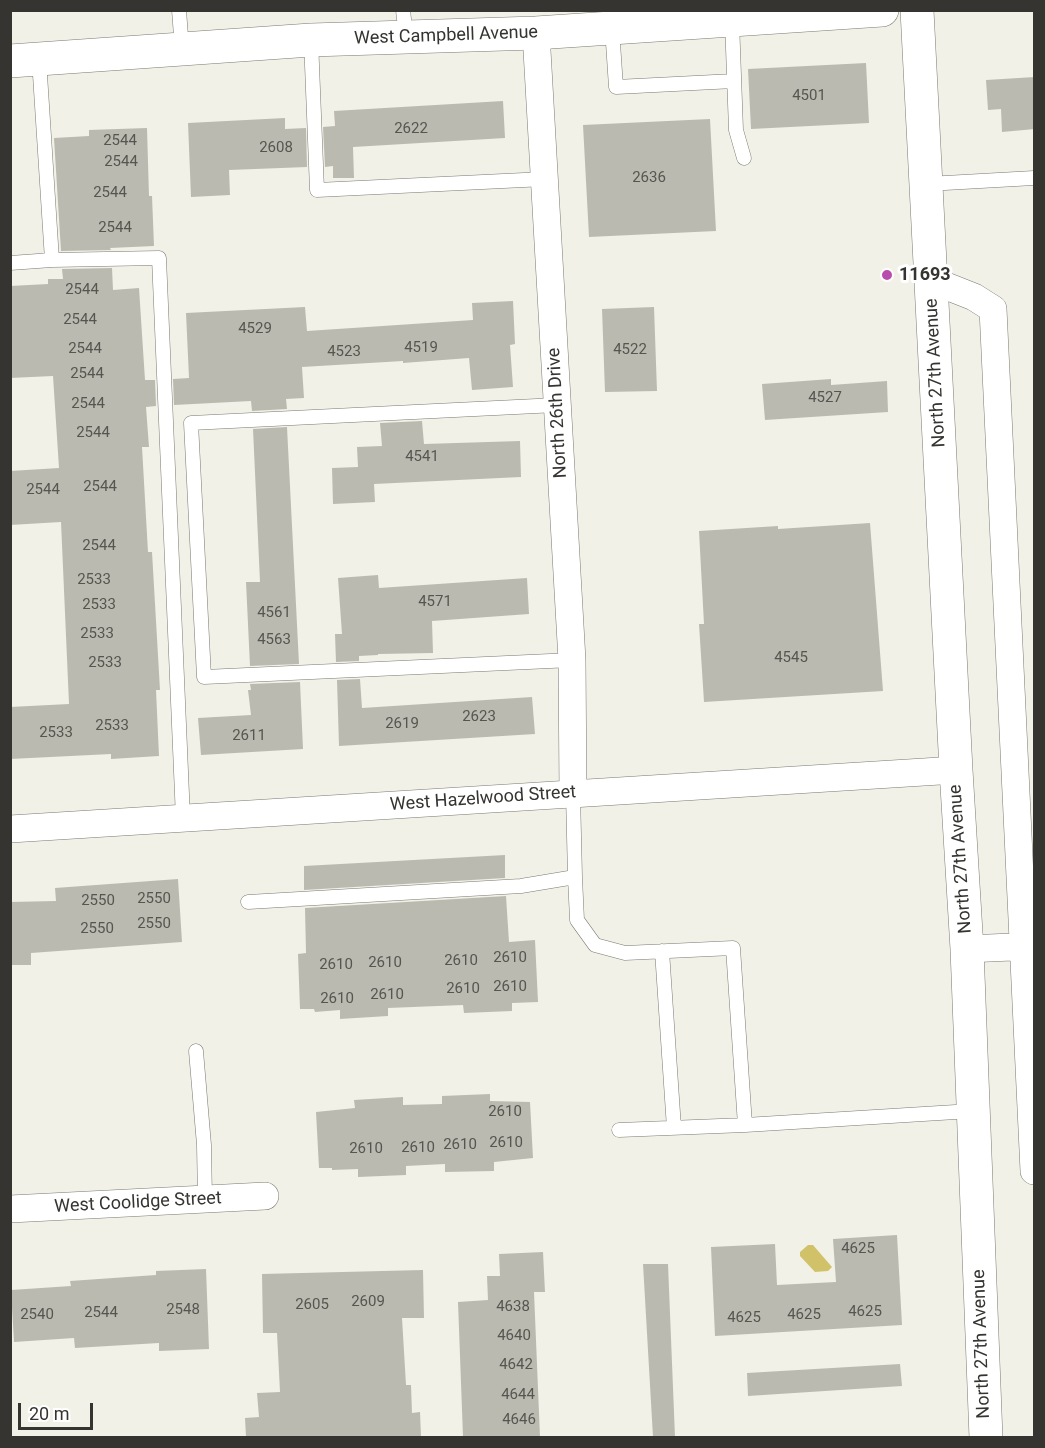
<!DOCTYPE html>
<html>
<head>
<meta charset="utf-8">
<style>
	body { margin:0 }
	#map { position:relative; width:1045px; height:1448px; overflow:hidden; background:#f2f1e7; font-family:Roboto,sans-serif }
	canvas { display:block }
	.frame { position:absolute; inset:0; border:12px solid #353431; pointer-events:none }
	.scale { position:absolute; left:18px; top:1403px; width:75px; height:27px; box-sizing:border-box; border:3px solid #353431; border-top:0; padding-left:8px; font-size:18px; line-height:21px; white-space:nowrap; color:#353431; -webkit-text-stroke:4px #fff; paint-order:stroke }
</style>
</head>
<body>
<div id="map">
<canvas width="1045" height="1448"></canvas>
<div class="frame"></div>
<div class="scale">20 m</div>
</div>
<script>
const g = document.querySelector('canvas').getContext('2d');
g.lineJoin = 'round';
function fill(path, color) {
  g.fillStyle = color;
  g.fill(path, 'evenodd');
}
function strokePath(path, color, width, dash) {
  g.strokeStyle = color;
  g.lineWidth = width;
  g.lineCap = dash ? 'butt' : 'round';
  g.setLineDash(dash || []);
  g.stroke(path);
}
function write(font, color, halo, rows, align = 'center') {
  g.font = font + ' Roboto,sans-serif';
  g.lineWidth = 6;
  g.setLineDash([]);
  g.textBaseline = 'middle';
  g.strokeStyle = halo;
  g.fillStyle = color;
  for (const [text, x, y, turn = 0] of rows) {
    g.save();
    g.translate(x, y);
    g.rotate((+turn || 0) * Math.PI / 180);
    g.textAlign = isNaN(turn) ? turn : align;
    if (halo) g.strokeText(text, 0, 0);
    g.fillText(text, 0, 0);
    g.restore();
  }
}
fill(new Path2D(`
	M808,1245h5l19,22 -4,4 -13,1 -15,-16v-4z`), '#d1c269');
fill(new Path2D(`
	M866,63l3,60 -118,6 -3,-60z
	M1035,77v52l-33,3 -1,-23 -13,1 -2,-30z
	M503,101l2,37 -152,9 1,31h-21v-12l-8,1 -2,-40 12,-1 -1,-15z
	M285,118v11l21,-1 1,39 -78,3 1,25 -39,2 -3,-74z
	M710,119l6,112 -127,6 -6,-112z
	M147,128l2,68h3l2,50 -44,2 1,2 -50,1 -7,-113 35,-2v-6z
	M112,268l1,22 26,-2 6,92h10l1,26 -10,1 3,40h-7l6,105h4l8,138h-4l3,66 -48,3v-5l-101,5v-52l59,-3 -8,-182 -51,3v-54l49,-3 -6,-92 -43,2v-92l38,-2v-5h15l-1,-10z
	M513,301l2,43 -5,1 3,42 -41,3 -3,-32 -66,5v-2l-101,6 2,31 -18,1 1,10 -35,2 -1,-10 -77,4 -1,-26 16,-1 -3,-65 119,-6 2,24 166,-11 -1,-17z
	M654,307l3,84 -52,1 -3,-83z
	M831,379v6l56,-4 1,31 -123,8 -3,-36z
	M422,421l2,23 96,-3 1,36 -147,7 1,18 -42,2 -1,-36 26,-1 -1,-20 25,-1 -2,-23z
	M287,427l12,237 -49,2 -4,-84h14l-7,-153z
	M870,523l13,168 -179,11 -5,-78h5l-5,-93 79,-5v3z
	M378,575l1,13 148,-10 2,36 -97,7 1,32 -55,1v1l-19,1v5l-23,1 -1,-28h7l-4,-56z
	M360,679l2,29 170,-11 3,37 -196,12 -2,-66z
	M300,682l3,67 -102,6 -3,-37 53,-3 -3,-25h3l-1,-6z
	M505,855v23l-201,12v-24z
	M178,879l4,63 -151,11v12h-21v-63l46,-1 -1,-13z
	M506,896l3,46 26,-2 3,62 -26,1v8l-48,2 -1,-8 -75,3v8l-48,3v-9l-25,2 -1,-3h-14l-2,-55 8,-1 -1,-45z
	M490,1094v7l40,1 3,56 -39,4v9l-49,1v-8l-39,2v9l-48,2v-8l-26,1v-2h-13l-3,-56 39,-4 -1,-8 49,-3v8l39,-1v-8z
	M897,1235l5,90 -187,11 -4,-89 64,-3 2,41 59,-3 -3,-43z
	M543,1252l2,40h-11l6,145h-77l-5,-135 30,-2 -1,-24h13l-1,-22z
	M643,1264h25l7,173h-22z
	M206,1269l3,80 -50,2v-8l-84,5 -1,-10 -60,4 -3,-52 60,-4 -1,-5 86,-6v-4z
	M423,1270l1,48h-22l4,67h5l1,28 8,-1 1,25h-175l-1,-19 14,-1 -2,-24 23,-1 -3,-59h-14l-1,-59z
	M900,1364l2,22 -154,10 -1,-23z`), '#bbbab1');
const lane = new Path2D(`
	M179,10l3,39
	M403,10l3,27
	M732,21l4,109 8,28
	M612,28l4,59 118,-6
	M311,40l6,150 228,-11
	M39,59l13,201
	M927,184l107,-6
	M10,263l42,-3 107,-2 24,560
	M557,405l-366,18 13,254 368,-17
	M575,877l2,43 18,25 30,8 108,-5 12,177 -126,5
	M248,902l273,-16 54,-9 -2,-83
	M662,951l12,177
	M196,1051l8,94 1,54
	M745,1125l227,-14`);
const street = new Path2D(`
	M536,33l36,627 1,134
	M931,280l43,17 19,12 41,862
	M10,829l946,-59
	M967,949l67,-3
	M10,1209l255,-13`);
const secondary = new Path2D(`
	M917,10l39,760 11,179 19,489
	M10,61l301,-21 225,-7 346,-23`);
strokePath(lane, '#7a7970', 15);
strokePath(street, '#7a7970', 28);
strokePath(secondary, '#7a7970', 34);
strokePath(lane, '#fff', 14);
strokePath(street, '#fff', 27);
strokePath(secondary, '#fff', 33);
for (const [x, y, r, color] of [
	[887,275,6,"#b94dad"]
]) {
  const dot = new Path2D();
  dot.arc(x, y, r, 0, 2 * Math.PI);
  g.fillStyle = color;
  g.fill(dot);
  strokePath(dot, '#fff', 2);
}
write('15px', '#565651', null, [
	["4501",809,96],
	["2622",411,129],
	["2544",120,141],
	["2608",276,148],
	["2544",121,162],
	["2636",649,178],
	["2544",110,193],
	["2544",115,228],
	["2544",82,290],
	["2544",80,320],
	["4529",255,329],
	["4519",421,348],
	["2544",85,349],
	["4522",630,350],
	["4523",344,352],
	["2544",87,374],
	["4527",825,398],
	["2544",88,404],
	["2544",93,433],
	["4541",422,457],
	["2544",100,487],
	["2544",43,490],
	["2544",99,546],
	["2533",94,580],
	["4571",435,602],
	["2533",99,605],
	["4561",274,613],
	["2533",97,634],
	["4563",274,640],
	["4545",791,658],
	["2533",105,663],
	["2623",479,717],
	["2619",402,724],
	["2533",112,726],
	["2533",56,733],
	["2611",249,736],
	["2550",154,899],
	["2550",98,901],
	["2550",154,924],
	["2550",97,929],
	["2610",510,958],
	["2610",461,961],
	["2610",385,963],
	["2610",336,965],
	["2610",510,987],
	["2610",463,989],
	["2610",387,995],
	["2610",337,999],
	["2610",505,1112],
	["2610",506,1143],
	["2610",460,1145],
	["2610",418,1148],
	["2610",366,1149],
	["4625",858,1249],
	["2609",368,1302],
	["2605",312,1305],
	["4638",513,1307],
	["2548",183,1310],
	["4625",865,1312],
	["2544",101,1313],
	["2540",37,1315],
	["4625",804,1315],
	["4625",744,1318],
	["4640",514,1336],
	["4642",516,1365],
	["4644",518,1395],
	["4646",519,1420]
]);
write('18px', '#353431', '#fff', [
	["West Campbell Avenue",446,36,-2],
	["North 27th Avenue",936,373,-93],
	["North 26th Drive",558,413,-93],
	["West Hazelwood Street",483,799,-4],
	["North 27th Avenue",961,859,-94],
	["West Coolidge Street",138,1203,-3],
	["North 27th Avenue",982,1344,-92]
]);
write('bold 18px', '#353431', '#fff', [
	["11693",899,275]
], 'left');
</script>
</body>
</html>
